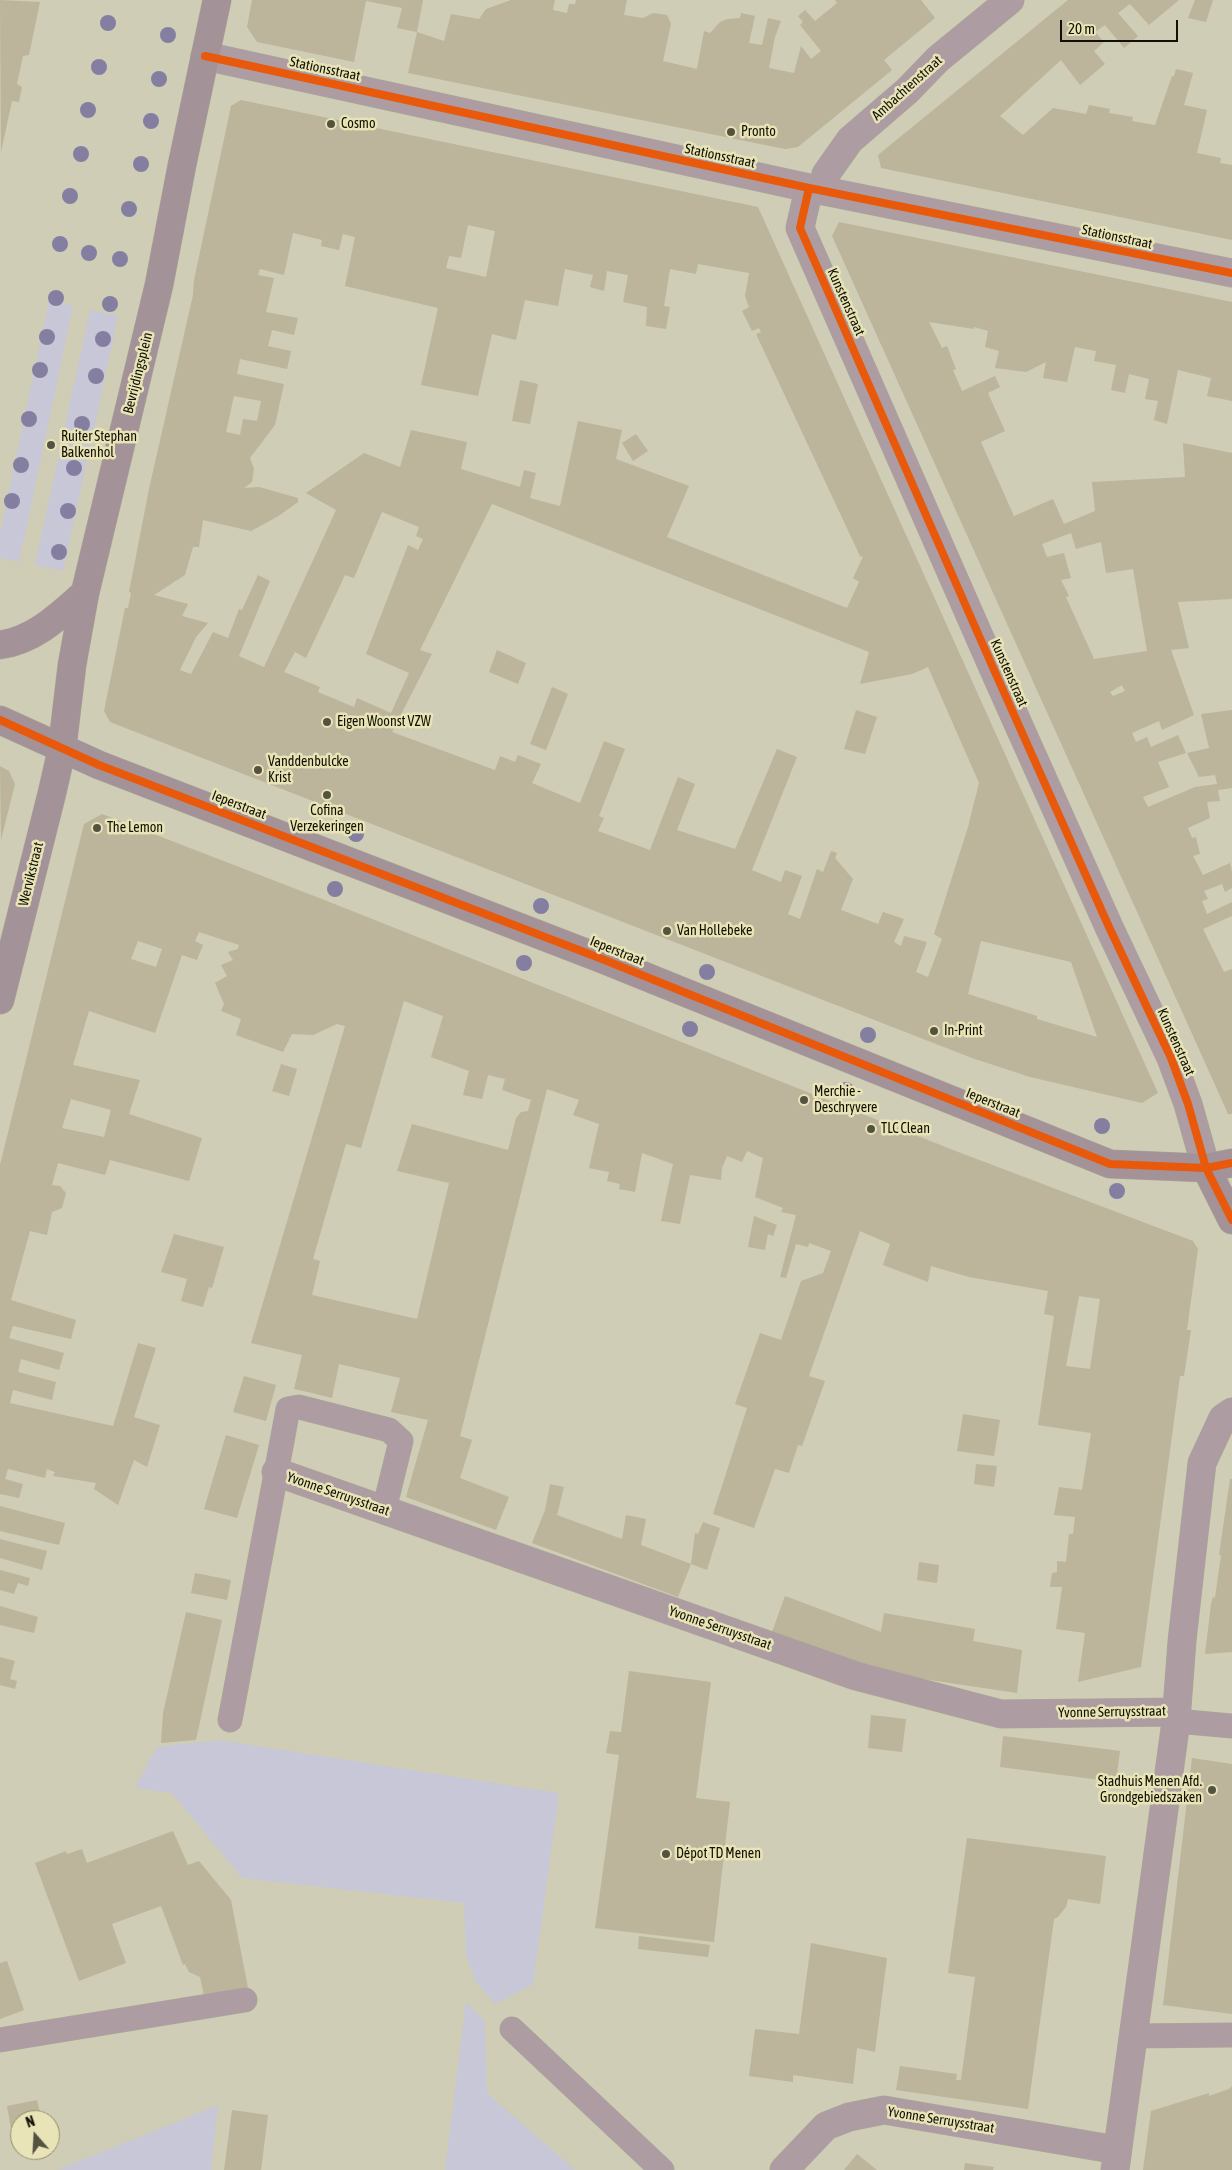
<!DOCTYPE html>
<html>
<head>
<meta charset="utf-8">
<style>
	body { margin:0 }
	#map { position:relative; width:1232px; height:2170px; overflow:hidden; background:#cfcdb5; font-family:"Asap Condensed",sans-serif }
	canvas { display:block }
	.north { position:absolute; left:10px; top:2110px; width:50px; height:50px; box-sizing:border-box; background:#e8e4b7; border:1px solid #928f6f; border-radius:50%; rotate:341deg; font-size:14px; font-weight:700; line-height:20px; text-align:center; color:#111002 }
	.north::after { content:''; display:block; margin:auto; width:18px; height:22px; background:#545241; clip-path:polygon(50% 0,100% 100%,50% 72%,0 100%) }
	.scale { position:absolute; left:1060px; top:20px; width:118px; height:22px; box-sizing:border-box; border:2px solid #111002; border-top:0; padding-left:6px; font-size:15px; line-height:18px; white-space:nowrap; color:#111002; -webkit-text-stroke:4px #e8e4b7; paint-order:stroke }
</style>
</head>
<body>
<div id="map">
<canvas width="1232" height="2170"></canvas>
<div class="north">N</div>
<div class="scale">20 m</div>
</div>
<script>
const g = document.querySelector('canvas').getContext('2d');
g.lineJoin = 'round';
function fill(path, color) {
  g.fillStyle = color;
  g.fill(path, 'evenodd');
}
function strokePath(path, color, width, dash) {
  g.strokeStyle = color;
  g.lineWidth = width;
  g.lineCap = dash ? 'butt' : 'round';
  g.setLineDash(dash || []);
  g.stroke(path);
}
function write(font, color, halo, rows, align = 'center') {
  g.font = font + ' "Asap Condensed",sans-serif';
  g.lineWidth = 5;
  g.setLineDash([]);
  g.textBaseline = 'middle';
  g.strokeStyle = halo;
  g.fillStyle = color;
  for (const [text, x, y, turn = 0] of rows) {
    g.save();
    g.translate(x, y);
    g.rotate((+turn || 0) * Math.PI / 180);
    g.textAlign = isNaN(turn) ? turn : align;
    if (halo) g.strokeText(text, 0, 0);
    g.fillText(text, 0, 0);
    g.restore();
  }
}
fill(new Path2D(`
	M49,301l24,5 -54,256 -19,-4v-24z
	M90,310l28,6 -55,255 -28,-6z
	M219,1740l340,53 -26,191 -38,20 -19,-22 -10,-26 -2,-53 -222,-25 -70,-85 -37,-5 22,-41z
	M466,2002l19,19 2,72 88,77h-130z
	M218,2105l-7,65h-153z`), '#c7c7d7');
fill(new Path2D(`
	M0,0l40,2 -11,53 -6,1 -6,28 5,3 -3,15 -7,-1 -11,51z
	M252,0h171l-6,32 27,9 7,-27 28,5 7,-10 25,-9h44l-2,10 14,3 2,-9h6l1,-4h51l-3,15 19,3 10,-5 14,2 4,9 -8,37 34,8 7,-38 6,2 10,-11 7,-3 13,-1 1,-5 14,3 -6,27 13,2 6,-27 13,3 -6,16 -6,31 25,5 7,-27 10,13 10,-8 -21,-26 3,-3 -5,-6 7,-6 10,11 22,-18 -2,-3h86l14,18 -51,42 8,10 -94,77 -13,2 -377,-76 9,-41 -20,-4 5,-20 -36,-7 -12,61 -97,-20 -10,-15z
	M1068,0h111l-30,25 -19,-21 -12,9 20,23 -14,12 -19,-23 -10,7 9,10 -10,9 11,13 -25,21 -19,-25 -61,56 23,19 30,-27 33,6 3,-9 21,4 -1,4 24,4 -1,4 23,4 17,-49h2l2,-7 17,4 -9,32 23,5 -10,43 24,5 -1,5 12,2v75l-351,-72 -3,-13z
	M1195,0h18l-7,22 -18,-4z
	M241,100l517,107 400,886 -16,10 -112,-26 -58,-19 -862,-336 -6,-11 21,-103h3l3,-15 -2,-1 20,-103 44,-194 1,-15 37,-174zM468,225l27,6 -9,46 -40,-9 3,-12 12,2zM293,233l29,7 -1,6 18,4 4,-16 12,3 -10,49 93,22 -17,77 57,11 14,-62 24,6 9,-40 33,6 7,-37 28,6 -3,12 14,4 3,-20 21,4 -5,27 24,5 -1,19 20,3 4,-22 -6,-1 6,-37 26,5 2,-10 51,9 -4,23 4,11 -7,4 10,20 7,-3 2,4 -5,2 104,222 3,1 -10,21 6,4 -12,26 -180,-71 22,-51 -73,-27 6,-29 -44,-9 -18,85 -30,-8 6,-25 -12,-3 -4,17 -59,-18 6,-27 -56,-12 -11,37 -36,-14 -58,40 30,17 -72,157 -25,-11 31,-75 -12,-6 -16,35 -3,-1 -11,29 -15,-6 -22,42 -11,-4 16,-33 12,-14 -26,-7 6,-12 -34,-9 31,-20 8,-28h6l4,-27 48,11 26,-14 21,-15v-4l-39,-11 -15,1 8,-6 2,-13 -4,-11 25,-33 9,-41 -47,-10 3,-15 47,10 4,-18 -23,-5 4,-16 22,5 4,-17 -32,-6 8,-34 -16,-3 2,-6 24,6zM234,396l27,5 -4,20 -14,-2 -3,16 -14,-3zM492,504l377,148 -9,32 52,-10 16,-7 51,116 -11,44 -34,107 8,5 -14,38 -12,-5 11,-30 -23,-6 -3,10 -7,-4 10,-23 -21,-7 -5,12 -37,-14 12,-31 -18,-21 2,-5 -6,-2 -8,21 -6,-3 -17,50 -12,-5 14,-38 -17,-6 -4,12 -29,-12 45,-113 -20,-8 -42,100 -58,-19 18,-46 -17,-7 -28,73 -52,-19 6,-13 -5,-2 26,-67 -21,-8 -24,62 -48,-20 9,-19 -23,-9 -3,7 -15,-6 -5,14 -103,-38 40,-78 -12,-4zM382,512l37,15 -3,9 7,3 -5,11 -10,-5 -42,109 43,19 -18,40 -34,-15 -3,9 -36,-15 2,-5 -36,-15 11,-20 11,6 39,-83 9,3zM981,941l90,21 26,75 -60,-18v-3l-69,-22z
	M839,222l393,80v99l-25,-5 4,-18 -33,-8 -11,54 -13,-4 4,-19 -13,-2 4,-20 -20,-5 -4,19 -14,-3 5,-25 -22,-4 2,-10 -21,-4 -8,35 -24,-4 3,-16 -20,10 -31,-4 4,-17 -14,-4 3,-16 -14,-4v2l-45,-7 13,26 5,-2 9,23 -3,1 9,21 33,-15 5,11 -12,6 17,38 -24,11 33,74 39,-17 11,25 31,-13 -3,-29 93,-5 -2,-34 49,10v146l-54,3 11,46 -18,2 23,65 -32,15 -3,-9 -27,12 4,9 11,-5 4,10 27,-12 8,18 -28,9 11,25 -26,10 5,10 47,-20 22,-3 -2,-9 -16,2 -12,-24 22,-5 -8,-34 31,-4v78l-14,2 2,11 -13,1 3,16 -22,10 4,10 4,-1 4,17 -7,2 10,19 27,-12 2,9v16l-7,4 -3,-8 -18,7 4,8 -6,2 5,13 25,-12v14l-29,13 21,43 8,-3v145h-4l-21,-47 -375,-831zM1071,533l5,16 25,-7 5,31 27,-4 14,82 -53,8 -28,-62 3,-1 -8,-16 10,-2 -7,-25 -17,4 -5,-13zM1122,685l3,6 -12,5 -3,-4z
	M520,380l18,4 -8,40 -18,-3z
	M636,434l12,17 -15,10 -11,-18z
	M497,650l29,13 -8,21 -29,-12z
	M552,687l16,7 -22,56 -16,-6z
	M856,710l21,7 -12,37 -21,-5z
	M0,766l9,5 6,13 -14,56z
	M102,814l225,87 626,249 240,91 5,8 -11,81h4l-7,46h-4l-39,291 -63,15 7,-49 -29,-4 6,-42h-12l2,-14 5,-1v-11l9,1 3,-28h4l2,-17 -21,-2 5,-28 23,3 9,-57 -53,-8 16,-109 -10,-2 4,-23 -79,-14 -38,-11 -3,16 -45,-17 7,-21 -30,-13 -51,145 16,5 -23,65 -4,-1 -9,28 -14,-4 -21,59 -41,-14 34,-106 -12,-4 25,-71 21,7 20,-59 22,-8 8,-22 -22,-8 -1,4 -12,-3 -10,34 -6,-1 16,-62 -15,-3 2,-4 -28,-11 8,-39 -16,-7 -5,11 -15,-6 -5,12 -1,12 -31,-5 -10,49 -19,-3 12,-57 -31,-11 -7,39 -16,-3 1,-5 -13,-3 2,-9 -20,-4 10,-44 -26,-9 6,-15 -32,-11 -87,347 12,4 -12,38 49,19 -13,33 -90,-33 22,-77 -37,-8 9,-34 -61,-14 -7,34 -20,-5 -18,-4 8,-34 -51,-12 94,-317 -8,-2 -24,11 -21,-1 -9,18 -47,-17 5,-16 -20,-8 3,-7 -9,-21 12,-7 -6,-11 12,-5 -5,-8 10,-3 1,-4 -40,-13 -4,9 8,4 -6,15 -15,-5 -27,78 -66,-22 -16,54 67,15 -11,34 73,24 -13,43 -79,-21 -5,15 -47,-12 -6,22 8,1 6,7 -4,15 -10,4 -5,23 -17,-4 -19,69 65,20 -5,19 -58,-13 -4,12 55,15 -5,17 -38,-11 -3,13 38,10 -4,18 -39,-10 -3,13 103,23 25,-83 18,5 -22,69 26,8 -13,42 -13,-7 -16,45 -24,-16 2,-6 -43,-7 2,-4 -8,-3 -2,9 -37,-9 -3,10 18,5 -4,14 -19,-4v-329l84,-341zM138,941l24,8 -6,18 -25,-8zM404,1001l39,15 -12,41 38,14 -6,24 19,4 6,-24 17,4 -3,11 29,10 -3,11 -7,1 -5,6 -8,32 -96,-26 -15,47 52,12 -32,136 -105,-24 8,-34 -7,-2 33,-115 15,4zM71,1099l40,11 -7,27 -42,-9zM1079,1296l21,3 -10,70 -24,-3z
	M281,1064l16,5 -8,27 -17,-5z
	M754,1216l23,9 -4,11 -5,-2 -3,16 -17,-3z
	M174,1234l50,13 -12,41 -3,-1 -6,20 -22,-6 6,-22 -26,-7z
	M244,1376l32,9 -10,36 -33,-9z
	M963,1414l37,6 -6,36 -37,-5z
	M226,1435l33,10 -22,73 -33,-9z
	M976,1464l21,2 -3,21 -20,-3z
	M1230,1479h2v173l-27,2 6,-50 2,-7 2,1 6,-43h-2z
	M550,1484l14,3 -7,28 65,24 4,-24 20,4 -5,26 50,19 -13,33 -146,-54 13,-33z
	M0,1506l65,17 -6,22 -59,-14z
	M703,1522l17,6 -13,42 -16,-6 4,-31 3,1z
	M0,1539l47,12 -5,19 -42,-12z
	M919,1562l20,3 -2,18 -20,-3z
	M0,1570l30,8 -2,8 -10,-3 -4,11 -14,-4z
	M195,1573l36,7 -4,20 -36,-7z
	M785,1596l96,36 3,-19 91,16 -2,12 49,9 -5,43 -141,-21 -104,-40z
	M0,1606l38,11 -4,16 -34,-8z
	M186,1612l36,8 -26,120 -35,3 2,-30z
	M0,1657l15,4 -5,18 7,2 -2,8 -15,-4z
	M629,1671l82,11 -15,116 34,4 -16,140 -119,-14 24,-173 -13,-2 4,-22 11,1z
	M871,1715l35,4 -4,33 -34,-4z
	M1003,1736l117,15 -4,31 -116,-15z
	M1192,1758l40,6v250l-69,-9z
	M173,1831l15,34 11,-4 32,39 17,88 -44,8 -4,-19 -11,-5 -4,-8 -2,1 -22,-59 -49,18 14,39 -47,18 -44,-118 31,-12 1,3 15,-5 5,14z
	M967,1838l139,18 -6,48 -32,-5 -2,8 -8,10 -4,2 -26,190 -132,-19 4,-24 57,8 -1,6h5l14,-103 -27,-4z
	M639,1936l71,9 -2,12 -70,-8z
	M811,1943l76,15 -12,94 -18,-4 -4,36 -60,-9v7l-44,-6 6,-47 44,5z
	M7,1961l17,49 -24,9v-56z
	M1232,2086v84h-89l8,-59 58,-18v3l20,-7z
	M37,2100l5,20h-22v7l-9,2 -4,-23z
	M232,2110l36,5 -7,55h-37z
	M857,2154l20,16h-33z
	M965,2163l29,4 -1,3h-29z`), '#bcb49b');
const lane = new Path2D(`
	M230,1720l58,-311 11,-2 90,23 12,11 -17,69
	M1176,1721l56,5
	M512,2029l150,141
	M1133,2036l99,-1
	M0,2040l245,-40`);
const street = new Path2D(`
	M205,56l604,132 423,85
	M809,188l-9,40 194,442 115,257 62,131 17,46 18,64
	M822,190l4,-16 24,-34 57,-49 31,-32 72,-59
	M276,1472l580,204 145,38 176,-2
	M784,2170l42,-44 23,-9 35,-7 233,40
	M1115,2170l61,-449 6,-80 20,-178 21,-45 9,-6`);
const secondary = new Path2D(`
	M0,645c35,-5 60,-30 85,-52
	M0,720l99,45 503,194 508,205 96,4 26,-5
	M0,1000l52,-207 10,-44 10,-84 13,-72 74,-308 23,-120 35,-165
	M1206,1168l26,52`);
strokePath(lane, '#aaa997', 25);
strokePath(street, '#aaa997', 29);
strokePath(secondary, '#aaa997', 29);
strokePath(lane, '#ad9da2', 24);
strokePath(street, '#ad9da2', 28);
strokePath(secondary, '#a49299', 28);
strokePath(new Path2D(`
	M205,56l604,132 423,85
	M809,188l-9,40 194,442 115,257 62,131 17,46 18,64 26,52
	M0,720l99,45 503,194 508,205 96,4 26,-5`), '#e8590c', 8);
g.fillStyle = '#847fa1';
for (const [x, y] of [
	[108,23],
	[168,35],
	[99,67],
	[159,79],
	[88,110],
	[151,121],
	[81,154],
	[141,164],
	[70,196],
	[129,209],
	[60,244],
	[89,253],
	[120,259],
	[56,298],
	[110,304],
	[47,337],
	[103,339],
	[40,370],
	[96,376],
	[29,419],
	[82,424],
	[21,465],
	[74,468],
	[12,501],
	[68,511],
	[59,552],
	[356,834],
	[335,889],
	[541,906],
	[524,963],
	[707,972],
	[690,1029],
	[868,1035],
	[846,1090],
	[1102,1126],
	[1117,1191]
]) {
  g.beginPath();
  g.arc(x, y, 8, 0, 2 * Math.PI);
  g.fill();
}
for (const [x, y, r, color] of [
	[331,124,5,"#545241"],
	[731,132,5,"#545241"],
	[51,445,5,"#545241"],
	[327,722,5,"#545241"],
	[258,770,5,"#545241"],
	[327,795,5,"#545241"],
	[97,828,5,"#545241"],
	[667,931,5,"#545241"],
	[934,1031,5,"#545241"],
	[804,1100,5,"#545241"],
	[871,1129,5,"#545241"],
	[1212,1790,5,"#545241"],
	[666,1854,5,"#545241"]
]) {
  const dot = new Path2D();
  dot.arc(x, y, r, 0, 2 * Math.PI);
  g.fillStyle = color;
  g.fill(dot);
  strokePath(dot, '#e8e4b7', 2);
}
write('14px', '#111002', '#e8e4b7', [
	["Stationsstraat",325,69,12],
	["Ambachtenstraat",907,88,-42],
	["Stationsstraat",720,156,12],
	["Stationsstraat",1117,237,12],
	["Kunstenstraat",846,302,66],
	["Bevrijdingsplein",138,373,-76],
	["Kunstenstraat",1009,673,66],
	["Ieperstraat",239,805,21],
	["Wervikstraat",31,874,-76],
	["Ieperstraat",617,951,22],
	["Kunstenstraat",1176,1042,66],
	["Ieperstraat",993,1103,22],
	["Yvonne Serruysstraat",338,1494,19],
	["Yvonne Serruysstraat",720,1628,19],
	["Yvonne Serruysstraat",1112,1712,-1],
	["Yvonne Serruysstraat",941,2120,9]
]);
write('14px', '#111002', '#e8e4b7', [
	["Cosmo",341,124],
	["Pronto",741,132],
	["Ruiter Stephan",61,437],
	["Balkenhol",61,453],
	["Eigen Woonst VZW",337,722],
	["Vanddenbulcke",268,762],
	["Krist",268,778],
	["Cofina",327,811,"center"],
	["Verzekeringen",327,827,"center"],
	["The Lemon",107,828],
	["Van Hollebeke",677,931],
	["In-Print",944,1031],
	["Merchie -",814,1092],
	["Deschryvere",814,1108],
	["TLC Clean",881,1129],
	["Stadhuis Menen Afd.",1202,1782,"right"],
	["Grondgebiedszaken",1202,1798,"right"],
	["Dépot TD Menen",676,1854]
], 'left');
</script>
</body>
</html>
